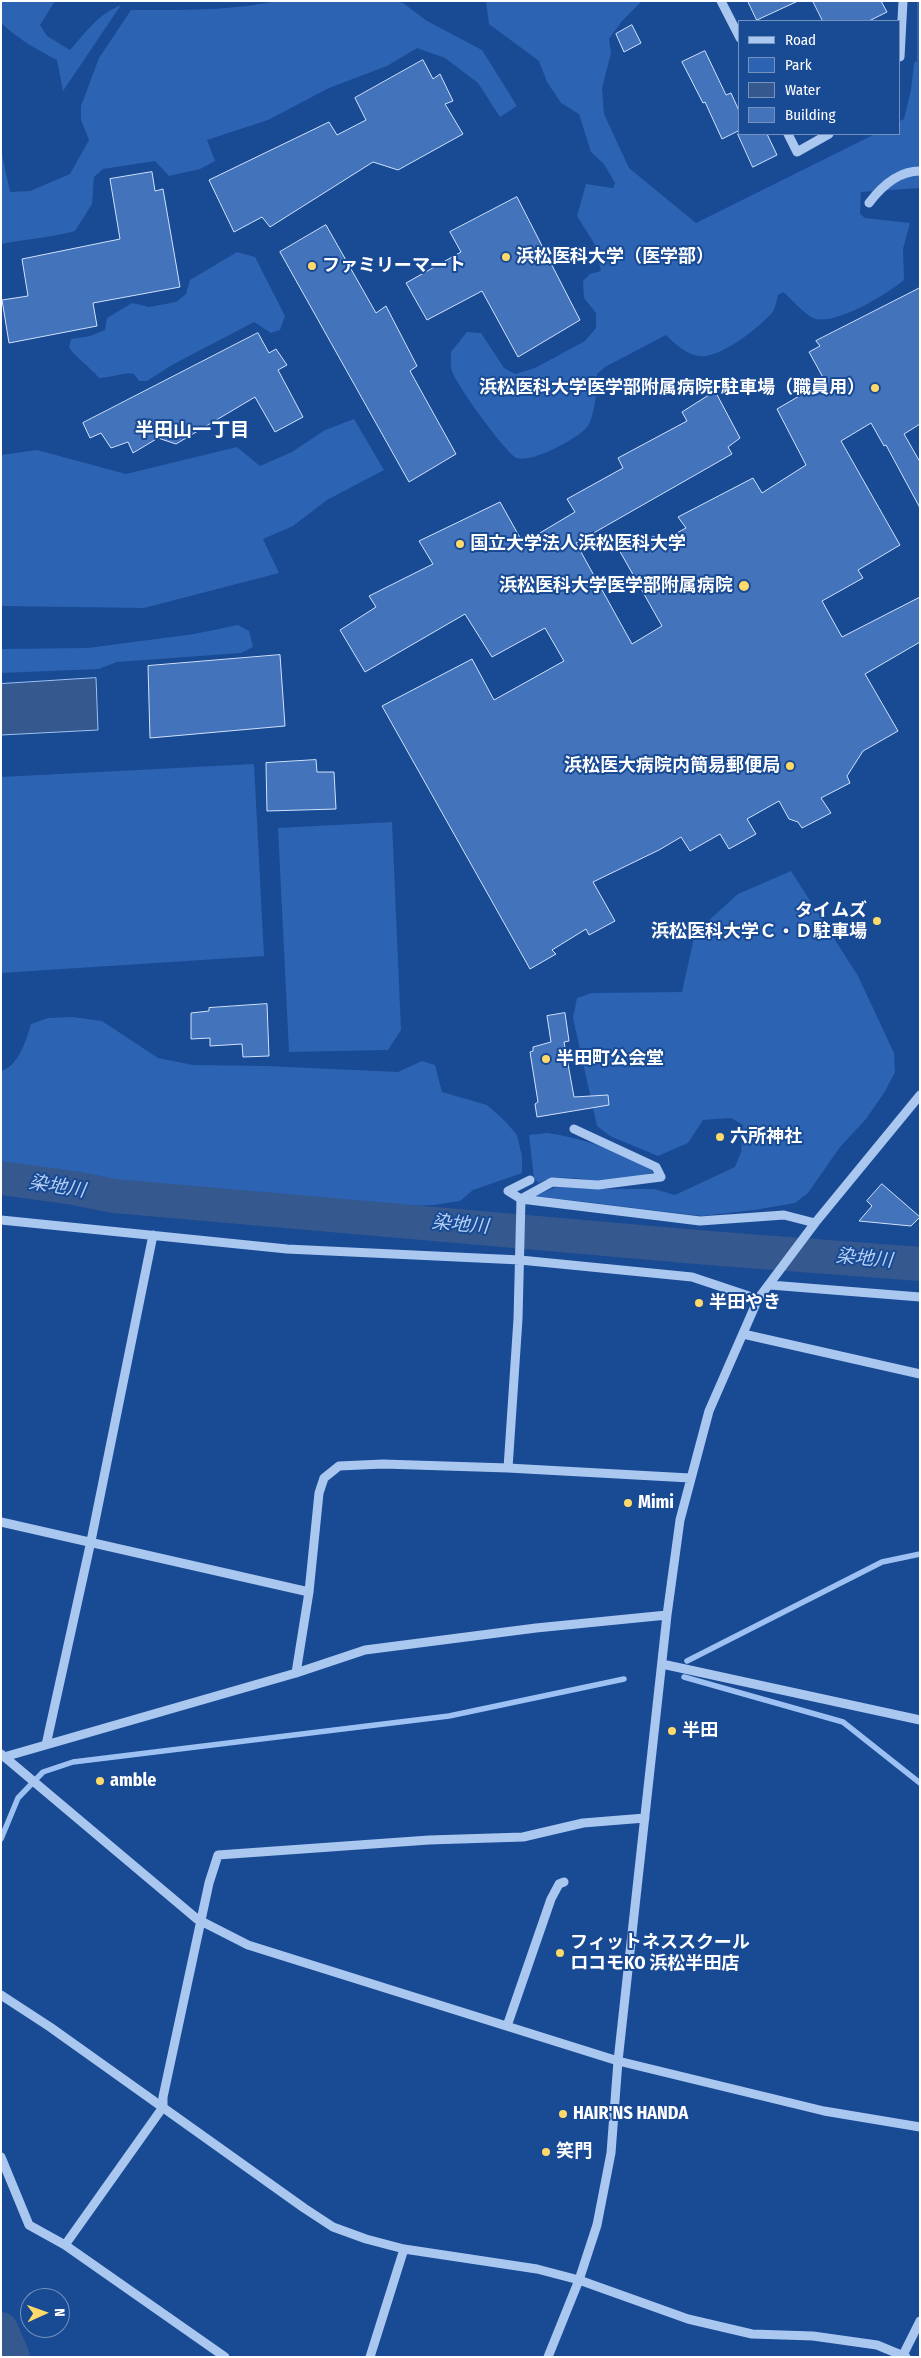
<!DOCTYPE html>
<html>
<head>
<meta charset="utf-8">
<style>
	body { margin:0 }
	#map { position:relative; width:921px; height:2358px; overflow:hidden; background:#194a94; font-family:"Fira Sans Condensed",sans-serif }
	canvas { display:block }
	.frame { position:absolute; inset:0; border:2px solid #fff; pointer-events:none }
	.legend { position:absolute; left:738px; top:20px; width:162px; height:115px; box-sizing:border-box; background:#194a94; border:1px solid #7592bf; margin:0; padding:6px 9px; list-style:none; font-size:15px; color:#fff }
	.legend li { display:flex; align-items:center; gap:10px; height:25px }
	.legend b { width:25px; border:1px solid #7592bf }
	.north { position:absolute; left:20px; top:2288px; width:50px; height:50px; box-sizing:border-box; background:#194a94; border:1px solid #7592bf; border-radius:50%; rotate:88deg; font-size:14px; font-weight:700; line-height:20px; text-align:center; color:#fff }
	.north::after { content:''; display:block; margin:auto; width:18px; height:22px; background:#ffd969; clip-path:polygon(50% 0,100% 100%,50% 72%,0 100%) }
</style>
</head>
<body>
<div id="map">
<canvas width="921" height="2358"></canvas>
<div class="frame"></div>
<ul class="legend">
<li><b style="height:6px;background:#aac7f0"></b>Road</li>
<li><b style="height:14px;background:#2c63b2"></b>Park</li>
<li><b style="height:14px;background:#35588e"></b>Water</li>
<li><b style="height:14px;background:#4273bb"></b>Building</li>
</ul>
<div class="north">N</div>
</div>
<script>
const g = document.querySelector('canvas').getContext('2d');
g.lineJoin = 'round';
function fill(path, color) {
  g.fillStyle = color;
  g.fill(path, 'evenodd');
}
function strokePath(path, color, width, dash) {
  g.strokeStyle = color;
  g.lineWidth = width;
  g.lineCap = dash ? 'butt' : 'round';
  g.setLineDash(dash || []);
  g.stroke(path);
}
function write(font, color, halo, rows, align = 'center') {
  g.font = font + ' "Fira Sans Condensed","Noto Sans JP",sans-serif';
  g.lineWidth = 4;
  g.setLineDash([]);
  g.textBaseline = 'middle';
  g.strokeStyle = halo;
  g.fillStyle = color;
  for (const [text, x, y, turn = 0] of rows) {
    g.save();
    g.translate(x, y);
    g.rotate((+turn || 0) * Math.PI / 180);
    g.textAlign = isNaN(turn) ? turn : align;
    if (halo) g.strokeText(text, 0, 0);
    g.fillText(text, 0, 0);
    g.restore();
  }
}
fill(new Path2D(`
	M1,1h54l-15,24 7,11 23,14c18,-20 26,-34 51,-45l-58,86 -6,-31c-21,-11 -39,-21 -56,-37z
	M277,1h118l8,2 24,18 55,29 35,56 -17,11 -22,-34 -33,-25 -28,-10 -30,18 -58,22 -61,32 -61,20 8,21 -15,8 -31,7 -14,-15 -52,8 -9,8 -2,27 -17,27c-24,7 -49,8 -74,13v-94l9,42 20,-1 40,-17 19,-34 -8,-20v-14l18,-48 32,-48c49,0 98,1 146,-9z
	M486,1h156l-20,20 -13,18 2,14 -9,35 2,26 25,54 67,55 179,-89h25v-13l4,-2 7,-29 3,-27 3,-2v-60h3v187l-59,4 -1,22 5,4 45,5 -7,26 1,31c-17,14 -66,44 -88,39 -11,-3 -24,-20 -33,-27l-5,3c-1,5 -3,14 -6,18 -15,16 -44,39 -66,43 -16,2 -30,-11 -40,-21l-61,32 -8,7c1,11 -3,44 -9,52 -10,13 -56,37 -71,32 -10,-3 -62,-75 -65,-87 -2,-7 -1,-13 -1,-19l16,-20 14,1 23,35 11,6 20,-6 50,-27 11,-13v-15l-12,-15 -1,-17 7,-7 11,-3 -7,-28 -17,-27 9,-32 27,4 2,-5 -11,-19 -13,-12 -12,-38 -18,-11 -14,-21 -8,-21 -50,-37z
	M237,252l18,5 30,59 -5,14 -9,3 -17,-11 -82,43 -25,16h-8l-5,-7c-12,-2 -22,4 -35,4 -7,-9 -25,-22 -30,-31l2,-8 19,-3 15,-6 2,-12 25,-15 17,4 27,-5 10,-8 4,-14z
	M354,419l30,51 -57,30 -34,26 -30,13 16,34 -135,35 -143,-2v-151l36,-5 89,24 111,-27 23,19 32,-14 33,-22z
	M238,625l11,6 4,16 -12,6 -124,9 -18,7 -98,4v-24l87,-1 106,-14z
	M254,764l10,192 -263,17v-196z
	M392,822l9,208 -13,20 -99,2 -11,-224z
	M791,871l67,105 36,77 1,19 -11,21 -18,26 -26,28 -32,46 -13,10 -41,7 -52,6 -167,-20 21,-9 35,2h63l21,6 60,-28 6,-15 2,-27 -12,-7 -28,2 -15,23 -30,13 -48,-20 -13,-10 -24,-108 4,-20 15,-5 90,-1 13,-59 43,-39z
	M73,1017l29,4 56,37 35,7 74,1 131,6 24,-11 13,4 7,27 45,13 18,16 12,14 5,21v17l-49,17 -13,11 -26,4 -72,3 -112,-7 -136,-12 -47,-11 -66,-7v-100c18,-5 25,-31 30,-47l17,-6z
	M547,1133c32,4 81,20 107,39 -16,5 -33,8 -50,9 -19,0 -47,-9 -65,2l-5,-5 -5,-43z`), '#2c63b2');
const water = new Path2D(`
	M96,678l2,52 -97,5v-51z`);
fill(water, '#35588e');
strokePath(water, '#9dc1f2', 1);
strokePath(new Path2D(`
	M687,1661l195,-99 38,-8
	M684,1677l159,45 77,61
	M1,1839l17,-41 25,-26 30,-10 376,-46 175,-37`), '#9dc1f2', 5.5);
strokePath(new Path2D(`
	M1,1178l73,10 40,8 595,52 211,16
	M1,2329l12,28`), '#35588e', 34);
const building = new Path2D(`
	M748,1h50l-41,19z
	M813,1h68l6,11 -18,9h-46z
	M632,25l9,18 -17,9 -8,-18z
	M705,51l21,44 5,-2 9,20v17l-18,9 -17,-37 -2,1 -21,-41z
	M423,60l10,19 7,-5 13,27 -8,3 18,30 -65,36 -25,-8 -103,65 -8,-10 -28,15 -25,-52 120,-58 8,13 29,-15 -11,-22z
	M738,134h29l10,21 -24,12z
	M152,172l3,19 8,-2 17,98 -87,16 4,23 -88,17 -7,-43 26,-4 -6,-37 98,-20 -10,-60z
	M517,197l63,123 -62,37 -36,-66 -55,29 -21,-37 55,-31 -11,-20z
	M326,225l50,88 10,-7 31,60 -7,5 46,83 -47,28 -129,-230z
	M920,288v136l-16,10 16,28v46l-34,-63 -2,1 -13,-23 -30,18 59,104 -42,25 5,8 -41,23 20,36 78,-40v45l-55,32 33,57 -35,20 -16,25 3,7 -29,15 10,15 -29,15 -4,-6 -9,-3 -10,-18 -32,18 9,15 -27,15 -9,-15 -30,17 -9,-14 -22,13 -66,32 22,39 -26,14 -3,-6 -34,21 4,4 -26,15 -148,-263 90,-47 22,41 70,-39 -19,-33 -53,29 -27,-43 -100,58 -25,-42 36,-23 -7,-11 64,-32 -14,-23 81,-39 23,41 52,-31 -8,-13 56,-31 -5,-10 69,-37 -5,-9 33,-21 25,47 -12,9 4,7 -156,89 56,101 30,-18 -44,-78 26,-13 2,5 8,-4 4,7 28,-15 -8,-11 75,-39 9,15 44,-28 -29,-56 48,-28 -16,-29 11,-6 -4,-5z
	M258,333l11,20 7,-4 11,16 -9,5 25,47 -28,15 -20,-35 -79,47 -18,-6 -25,15 -5,-11 -17,6 -10,-15 -11,5 -7,-15z
	M280,655l5,71 -135,12 -2,-72z
	M316,760l1,12h17l2,37 -69,2 -1,-48z
	M267,1004l2,52 -26,1 -1,-13 -32,2v-8l-19,1v-26l18,-2v-3z
	M565,1013l4,28 -5,1 10,55 34,-2 1,10 -72,12 -2,-13 3,-2 -8,-50 3,-1v-4l18,-5 -4,-26z
	M882,1184l38,33 -9,9 -52,-5 13,-15 -5,-5z`);
fill(building, '#4273bb');
strokePath(building, '#d1e2fb', 1);
strokePath(new Path2D(`
	M721,1l19,37
	M900,57l3,-56
	M788,134l9,18 32,-18
	M869,203c12,-16 29,-32 51,-32
	M530,1180l-22,11 13,8 179,22 84,-6 31,8
	M521,1199l31,-17 46,3 63,-8 -5,-10 -82,-38
	M1,1220l286,29 233,11 172,17 66,22
	M770,1285l150,12
	M743,1334l177,40
	M508,1468l10,-149 3,-120
	M1,1522l308,70
	M662,1664l258,56
	M296,1673l13,-81 10,-99 5,-15 15,-12 44,-2 125,4 182,10
	M46,1745l45,-204 62,-306
	M1,1754l196,165 51,26 370,116 206,50 96,16
	M4,1757l292,-84 69,-23 171,-22 131,-13
	M1,1995l49,32 254,181 29,19 33,12 38,10 133,20 42,11 109,39 64,15 61,2 64,9 29,12
	M507,2026l44,-127 8,-15 5,-2
	M1,2157l28,68 36,20 160,112
	M65,2245l98,-138v-10l46,-214 9,-28 211,-15 94,-3 60,-14 62,-5
	M370,2357l34,-108
	M548,2357l31,-77 18,-55 14,-72 7,-92 49,-446 13,-95 29,-109 49,-112 57,-76 105,-128
	M902,2357l18,-36`), '#aac7f0', 9);
for (const [x, y, r, color] of [
	[506,257,5,"#ffd969"],
	[312,266,5,"#ffd969"],
	[875,388,5,"#ffd969"],
	[460,544,5,"#ffd969"],
	[744,586,6,"#ffd969"],
	[790,766,5,"#ffd969"],
	[877,921,5,"#ffd969"],
	[546,1059,5,"#ffd969"],
	[720,1137,5,"#ffd969"],
	[699,1303,5,"#ffd969"],
	[628,1503,5,"#ffd969"],
	[672,1731,5,"#ffd969"],
	[100,1781,5,"#ffd969"],
	[560,1953,5,"#ffd969"],
	[563,2114,5,"#ffd969"],
	[546,2152,5,"#ffd969"]
]) {
  const dot = new Path2D();
  dot.arc(x, y, r, 0, 2 * Math.PI);
  g.fillStyle = color;
  g.fill(dot);
  strokePath(dot, '#194a94', 2);
}
write('bold 18px', '#fff', '#194a94', [
	["浜松医科大学（医学部）",516,257],
	["ファミリーマート",322,266],
	["浜松医科大学医学部附属病院F駐車場（職員用）",865,388,"right"],
	["国立大学法人浜松医科大学",470,544],
	["浜松医科大学医学部附属病院",733,586,"right"],
	["浜松医大病院内簡易郵便局",780,766,"right"],
	["タイムズ",867,911,"right"],
	["浜松医科大学Ｃ・Ｄ駐車場",867,932,"right"],
	["半田町公会堂",556,1059],
	["六所神社",730,1137],
	["半田やき",709,1303],
	["Mimi",638,1503],
	["半田",682,1731],
	["amble",110,1781],
	["フィットネススクール",570,1943],
	["ロコモKO 浜松半田店",570,1964],
	["HAIR'NS HANDA",573,2114],
	["笑門",556,2152]
], 'left');
write('bold 19px', '#fff', '#194a94', [
	["半田山一丁目",192,431]
]);
write('italic 19px', '#b6d1f7', '#194a94', [
	["染地川",57,1187,9],
	["染地川",460,1225,5],
	["染地川",864,1259,5]
]);
</script>
</body>
</html>
